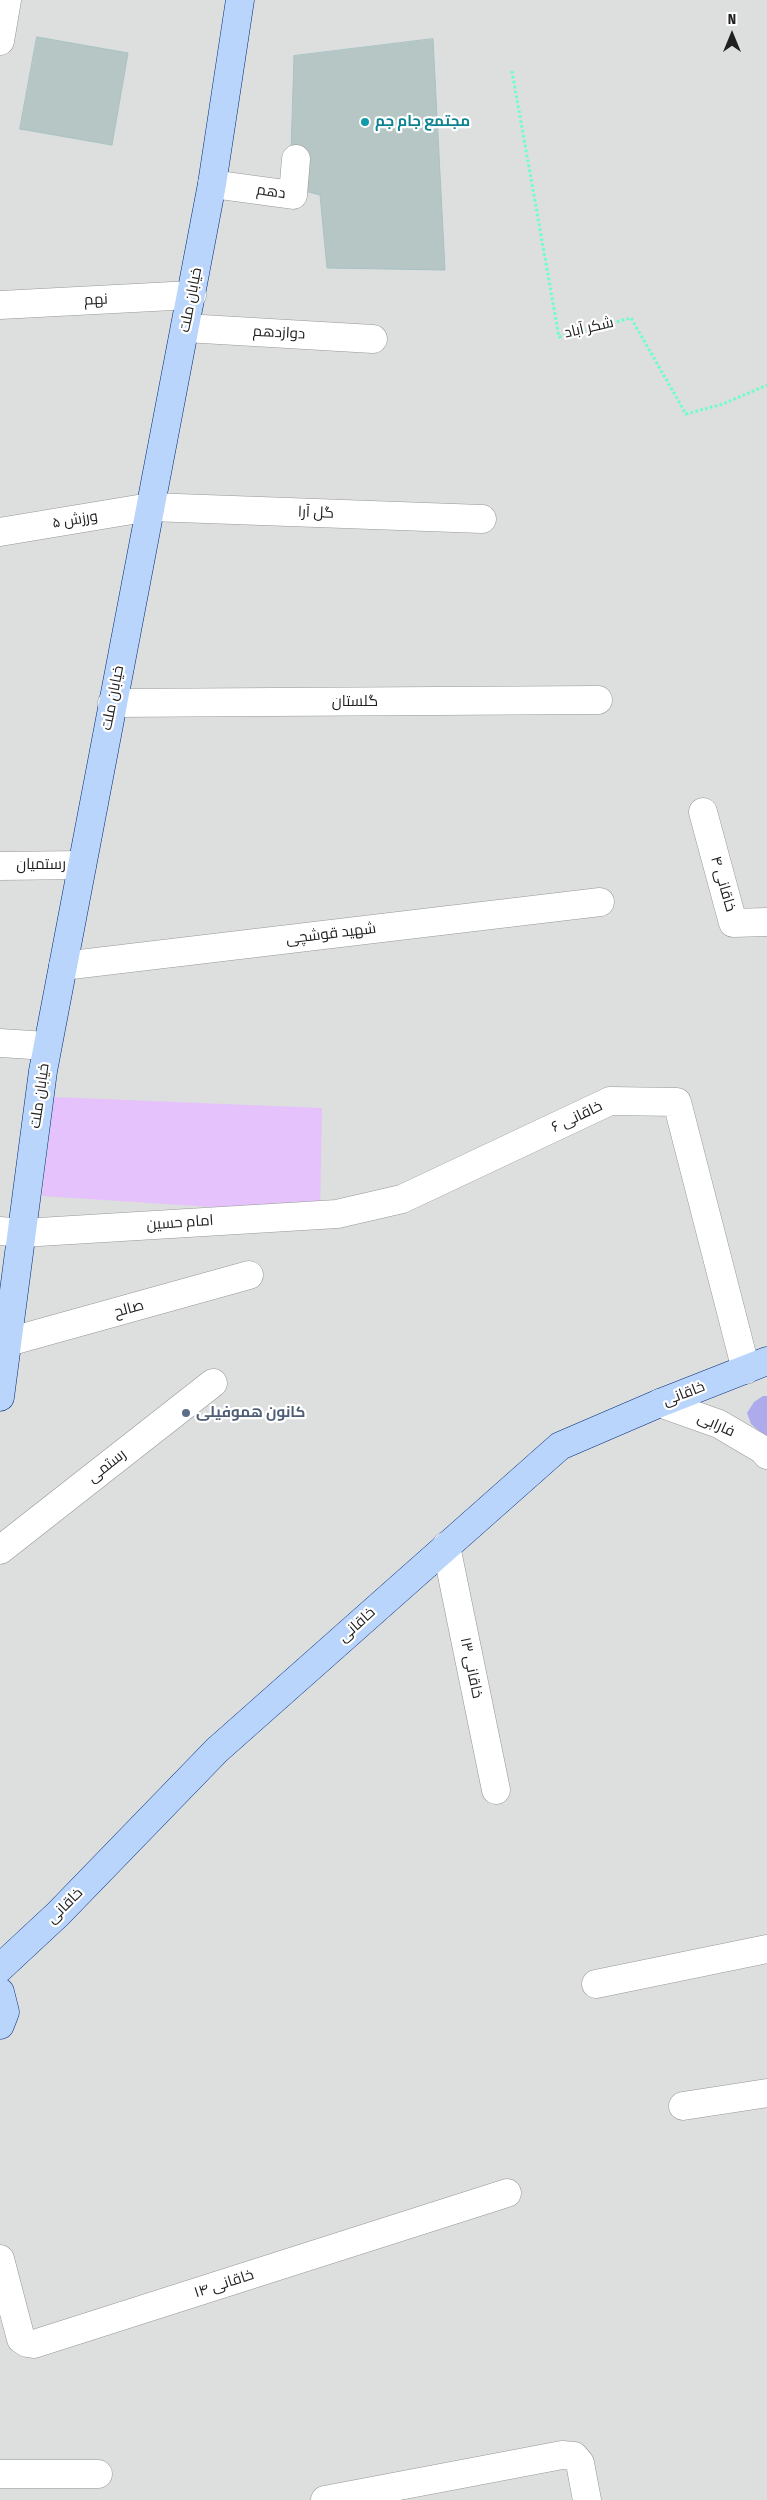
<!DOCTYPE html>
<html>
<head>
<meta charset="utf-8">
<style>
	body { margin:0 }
	#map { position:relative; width:767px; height:2500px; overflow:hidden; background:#e6eff1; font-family:"Fira Sans Condensed",sans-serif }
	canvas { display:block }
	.north { position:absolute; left:707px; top:10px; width:50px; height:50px; -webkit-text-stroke:4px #fff; paint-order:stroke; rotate:0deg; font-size:14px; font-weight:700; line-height:20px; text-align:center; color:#202020 }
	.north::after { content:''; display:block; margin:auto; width:18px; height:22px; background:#202020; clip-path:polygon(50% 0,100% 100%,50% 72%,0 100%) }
</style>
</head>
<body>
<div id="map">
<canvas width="767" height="2500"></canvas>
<div class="north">N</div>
</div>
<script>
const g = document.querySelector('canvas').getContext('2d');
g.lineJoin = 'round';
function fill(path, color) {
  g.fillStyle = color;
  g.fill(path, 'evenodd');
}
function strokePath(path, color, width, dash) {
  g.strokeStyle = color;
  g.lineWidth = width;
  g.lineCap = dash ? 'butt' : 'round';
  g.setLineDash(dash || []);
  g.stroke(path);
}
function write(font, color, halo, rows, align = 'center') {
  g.font = font + ' "Fira Sans Condensed",Cairo,sans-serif';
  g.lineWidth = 4.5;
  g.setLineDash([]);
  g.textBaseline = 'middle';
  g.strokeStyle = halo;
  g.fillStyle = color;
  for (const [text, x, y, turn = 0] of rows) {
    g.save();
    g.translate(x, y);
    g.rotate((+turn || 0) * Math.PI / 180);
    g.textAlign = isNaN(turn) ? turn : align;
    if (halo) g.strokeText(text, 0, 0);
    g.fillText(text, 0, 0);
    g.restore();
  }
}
fill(new Path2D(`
	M0,0h767v2500h-767z`), '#dddede');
fill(new Path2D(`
	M763,1396h4v42l-16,-14 -4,-11 7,-11z`), '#adabec');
fill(new Path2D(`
	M54,1097l268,11 -2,106 -278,-18z`), '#e5c2fc');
const building = new Path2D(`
	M37,37l91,16 -16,92 -92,-16z
	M433,39l12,231 -118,-2 -7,-73 -30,-8 4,-131z`);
fill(building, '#b5c6c5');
strokePath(building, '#a8c3c3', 1);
const minor = new Path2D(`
	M0,41l7,-41
	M212,184l81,11 3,-36
	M0,305l192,-10
	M185,328l188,11
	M0,532l150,-25 332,12
	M112,703l486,-3
	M703,812l30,111 34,-1
	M0,866l82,-1
	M63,966l537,-64
	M0,1043l47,3
	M0,1231l22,2 315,-19 65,-15 208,-98 67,1 69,268
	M8,1342l241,-67
	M660,1403l59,21 44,26 4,5
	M446,1546l50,244
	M0,1550l213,-167
	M596,1984l171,-35
	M683,2106l84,-13
	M0,2259l21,80 6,4 7,1 473,-151
	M0,2474h98
	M325,2500l237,-45 12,1 6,7 7,37`);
const secondary = new Path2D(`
	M0,1397l43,-326 169,-887 28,-184
	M0,1968l58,-54 159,-164 343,-304 100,-43 107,-42
	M0,1992l5,20 -5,13`);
strokePath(minor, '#979797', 29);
strokePath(secondary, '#012d7d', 29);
strokePath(new Path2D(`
	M512,71l47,266 72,-19 55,96 37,-10 44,-19`), '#69ffc8', 3, [2.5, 2.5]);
strokePath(minor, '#fff', 28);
strokePath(secondary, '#b9d5fc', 28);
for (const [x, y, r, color] of [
	[365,122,5,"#0f9aa8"],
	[186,1413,5,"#5c6f8a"]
]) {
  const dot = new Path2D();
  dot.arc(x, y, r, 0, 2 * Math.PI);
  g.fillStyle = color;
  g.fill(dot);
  strokePath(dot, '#fff', 2);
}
write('bold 15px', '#0d838f', '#fff', [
	["مجتمع جام جم",375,122]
], 'left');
write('15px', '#202020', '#fff', [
	["دهم",271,192,8],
	["نهم",96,300,-3],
	["خیابان ملت",191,300,-79],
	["شکر آباد",589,328,-13],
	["دوازدهم",279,333,3],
	["گل آرا",316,513,2],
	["ورزش ۵",75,520,-9],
	["خیابان ملت",113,698,-79],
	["گلستان",355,702],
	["رستمیان",41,865],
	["خاقانی ۴",723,884,74],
	["شهید قوشچی",331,934,-7],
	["خیابان ملت",40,1096,-82],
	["خاقانی ۶",577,1117,-25],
	["امام حسین",180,1223,-4],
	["صالح",129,1309,-15],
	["خاقانی",684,1394,-21],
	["فارابی",716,1425,24],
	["رستمی",107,1466,-38],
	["خاقانی",357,1625,-42],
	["خاقانی ۱۳",471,1668,78],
	["خاقانی",65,1906,-45],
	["خاقانی ۱۴",224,2284,-18]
]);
write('bold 15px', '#4e5e75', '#fff', [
	["کانون هموفیلی",196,1413]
], 'left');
</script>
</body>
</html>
